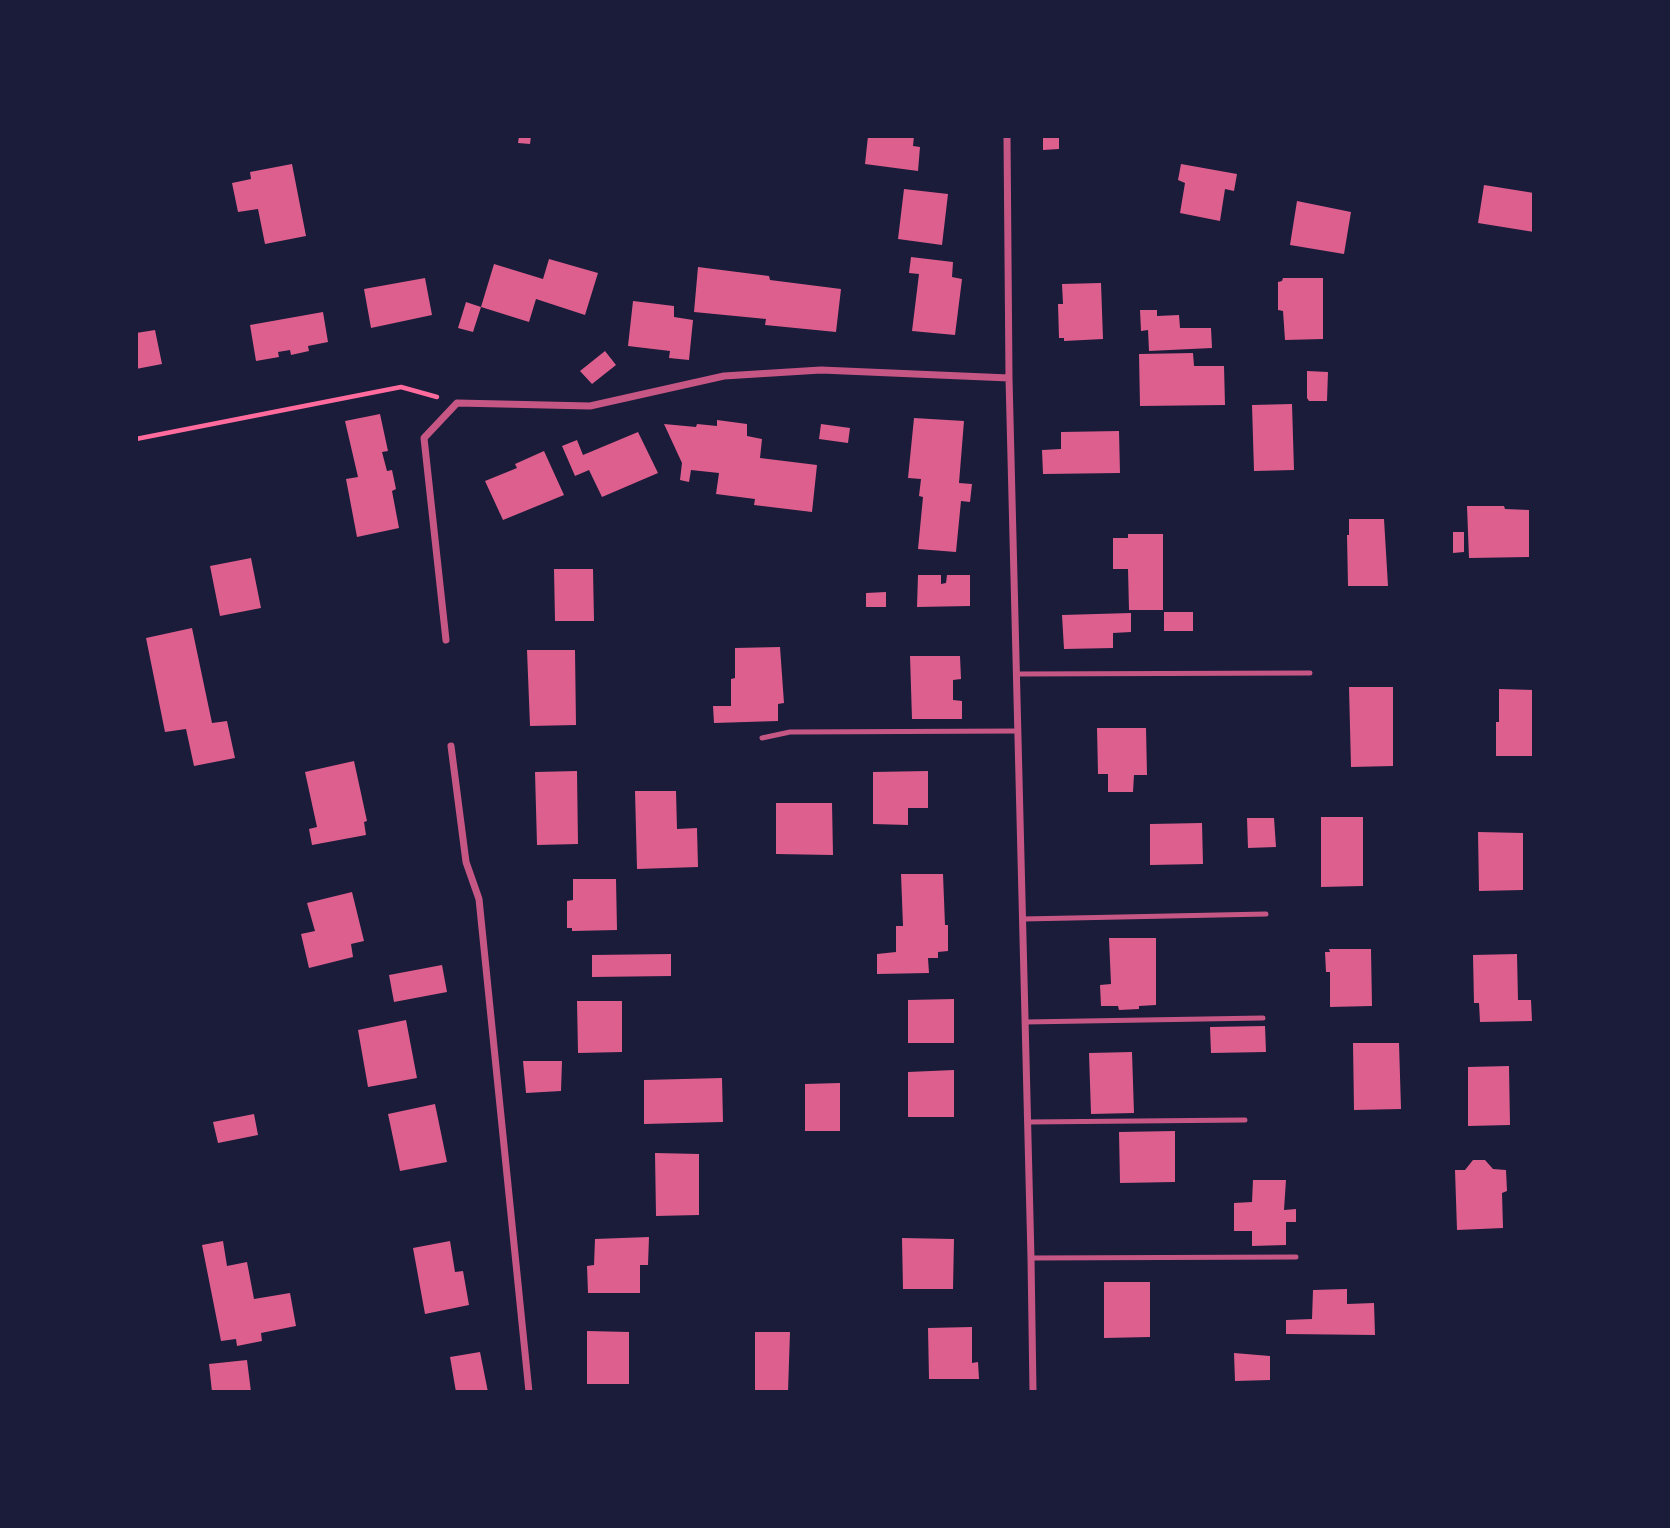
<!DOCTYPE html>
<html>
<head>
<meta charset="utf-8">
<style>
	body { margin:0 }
	#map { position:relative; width:1670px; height:1528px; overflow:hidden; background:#1b1b3a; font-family:"PT Sans",sans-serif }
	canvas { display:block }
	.frame { position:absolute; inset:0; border:138px solid #1b1b3a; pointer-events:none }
</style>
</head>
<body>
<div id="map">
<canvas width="1670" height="1528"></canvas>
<div class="frame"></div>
</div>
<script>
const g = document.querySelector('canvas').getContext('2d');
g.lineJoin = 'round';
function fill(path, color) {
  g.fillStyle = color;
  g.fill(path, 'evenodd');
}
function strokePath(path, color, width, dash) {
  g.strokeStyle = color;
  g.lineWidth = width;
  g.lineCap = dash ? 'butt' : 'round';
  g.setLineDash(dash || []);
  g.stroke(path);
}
fill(new Path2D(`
	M519,136h12l-1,8 -12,-1z
	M868,136h46l-1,10 7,1 -2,24 -53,-7z
	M1043,136h16v13l-16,1z
	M292,164l14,72 -41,8 -7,-35 -20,3 -6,-29 19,-4 -1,-7z
	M1181,164l56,10 -3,17 -9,-2 -5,32 -40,-8 5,-30 -7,-3z
	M1484,185l50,8v39l-56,-9z
	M904,189l44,5 -6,51 -44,-6z
	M1297,201l54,11 -7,42 -54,-9z
	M911,257l42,5 -1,15 10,2 -7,56 -43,-4 7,-57 -10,-1z
	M549,259l49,14 -13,42 -49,-16 -7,23 -48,-15 13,-43 49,15z
	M698,267l71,9 1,4 71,9 -5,43 -71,-7 1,-6 -72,-7z
	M425,278l7,37 -61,13 -7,-39z
	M1283,278h40v61l-38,1 -2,-29 -5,-1v-28l4,-1z
	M1101,283l2,56 -39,2v-3h-5l-1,-34h5l-1,-20z
	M633,301l41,5v11l19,3 -4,40 -20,-2 1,-7 -42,-5z
	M466,302l15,5 -8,25 -15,-4z
	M1140,310h17v6l22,-1 1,13h31l1,20 -63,3 -1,-21 -7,1z
	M323,312l5,30 -20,4 1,5 -18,4 -1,-5 -12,2 1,5 -23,4 -6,-36z
	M155,330l7,34 -26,5v-36z
	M605,351l11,14 -24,19 -12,-13z
	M1193,353l1,13h30l1,39 -85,1 -1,-52z
	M1307,371l21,1 -1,29h-18l-2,-3z
	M1292,404l2,66 -40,1 -2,-66z
	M380,414l8,37 -6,1 5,19 5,-1 4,19 -4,2 7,37 -42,9 -11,-58 12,-2 -13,-56z
	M914,418l50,3 -5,62 13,1 -2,18 -9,-1 -5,51 -38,-3 5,-52 -4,-1 2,-17 -13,-1z
	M717,420l30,4v12l15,3 -2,19 57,7 -5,47 -58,-7 1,-6 -39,-5 3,-21 -28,-3 -2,12 -9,-2 2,-17 -18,-39 32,3 1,-3 20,2z
	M821,424l29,4 -2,15 -29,-4z
	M1119,431l1,42 -77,1 -1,-24 19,-1v-17z
	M638,432l20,41 -56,24 -13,-27 -14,6 -13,-30 15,-6 6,15z
	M544,451l20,44 -61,25 -18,-39 32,-13 -2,-4z
	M1467,506h37l1,3 24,1v47l-60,1z
	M1349,519h35l4,67h-40l-1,-51h2z
	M1453,532h11v20l-11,1z
	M1128,534h35v76h-34l-1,-41h-15v-31h15z
	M251,558l10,50 -41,8 -10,-50z
	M554,569h39l1,52h-39z
	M918,575h23v9l5,-1 1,-8h23v31l-53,1z
	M886,592v15h-20v-14z
	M1164,612h29v19h-29z
	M1131,613v19l-18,1v15l-49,1 -2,-34z
	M192,628l20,95 15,-2 8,37 -41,8 -8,-37 -21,3 -19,-94z
	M780,647l4,56 -6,1v17l-64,2 -1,-17h18v-27l4,-1v-30z
	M527,650h48l1,75 -46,1z
	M910,656h50l1,23 -8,1v20l9,1v18h-50z
	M1349,687h44v79l-42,1z
	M1499,689l35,1v66h-38v-34h3z
	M1097,728h49l1,47h-13l-1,17h-25v-18h-10z
	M354,761l13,60 -3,1 2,13 -54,10 -3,-16 8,-2 -12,-55z
	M577,771l1,73 -41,1 -2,-73z
	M928,771v37h-20v17l-35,-1v-52z
	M635,791h41l1,38 20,-1 1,39 -61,2z
	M776,803h56l1,52 -57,-1z
	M1321,817h42v69l-42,1z
	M1247,818h27l2,29 -28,1z
	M1202,823l1,41 -53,1v-41z
	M1478,832l45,1v57l-44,1z
	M901,874h42l2,51h3v26l-10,1v6h-10l1,15 -52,1v-20l19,-2v-26h7z
	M573,879h43l1,51 -45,1v-3h-5v-27l6,-1z
	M352,892l12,49 -13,3 2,13 -44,11 -8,-34 14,-3 -8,-28z
	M1109,938h47v67l-17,1v3l-20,1 -1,-4h-17l-1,-21 11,-1z
	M1329,949h42l1,57 -42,1v-35h-4l-1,-20h5z
	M671,954v22l-79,1v-22z
	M1517,954l1,46h13l1,21 -52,1 -1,-19h-5l-1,-48z
	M442,965l5,27 -53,10 -5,-27z
	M954,999v44h-46v-43z
	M577,1001h45v51l-44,1z
	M406,1020l11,58 -49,9 -10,-57z
	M1265,1026l1,26 -55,1 -1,-26z
	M1353,1043h46l2,66 -47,1z
	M1132,1052l2,61 -43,1 -2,-61z
	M523,1061h39l-1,30 -35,2z
	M1509,1066l1,59 -42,1v-59z
	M954,1070v47h-46v-45z
	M722,1078l1,44 -79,2v-44z
	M840,1083v48h-35v-47z
	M435,1104l12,58 -47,9 -12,-57z
	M254,1114l4,21 -40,8 -5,-21z
	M1175,1131v51l-55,1 -1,-51z
	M655,1153l44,1v61l-43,1z
	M1473,1160h12l8,9 13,1 1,21 -5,2 1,35 -46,2 -2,-60h10z
	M1253,1180h33l-2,30 12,-1v13h-10v23l-34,1v-15h-18v-28l18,-1z
	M649,1237l-1,28h-8v28h-52l-1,-27 7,-1 1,-26z
	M902,1238l52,1 -1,50h-50z
	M223,1241l4,25 20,-4 7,37 36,-6 6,33 -35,7 1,8 -25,5 -1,-7 -15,2 -19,-96z
	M450,1241l5,31 8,-1 6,34 -44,9 -12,-66z
	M1104,1282h46v55l-46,1z
	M1347,1289v15l27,-1 1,32 -89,-1v-14l26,-1 1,-29z
	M972,1327v36l6,-1 1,17h-50l-1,-51z
	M587,1331l42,1v52h-42z
	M755,1332h35l-2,60h-33z
	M480,1352l8,40h-32l-6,-35z
	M1234,1353l36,3v24l-35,1z
	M247,1360l4,32h-39l-3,-28z`), '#dd5f8e');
strokePath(new Path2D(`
	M136,439l265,-52 36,10`), '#ff6b9d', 4.5);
strokePath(new Path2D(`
	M1017,674l293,-1
	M762,738l28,-6 228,-1
	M1023,919l243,-5
	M1025,1022l238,-4
	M1028,1122l217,-2
	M1031,1258l265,-1`), '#c65784', 5);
strokePath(new Path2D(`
	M1007,136l2,242 22,880 2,134
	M446,640l-22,-202 33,-35 133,3 134,-30 97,-6 188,8
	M451,746l15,116 13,37 50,493`), '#c65784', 7);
</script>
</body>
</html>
